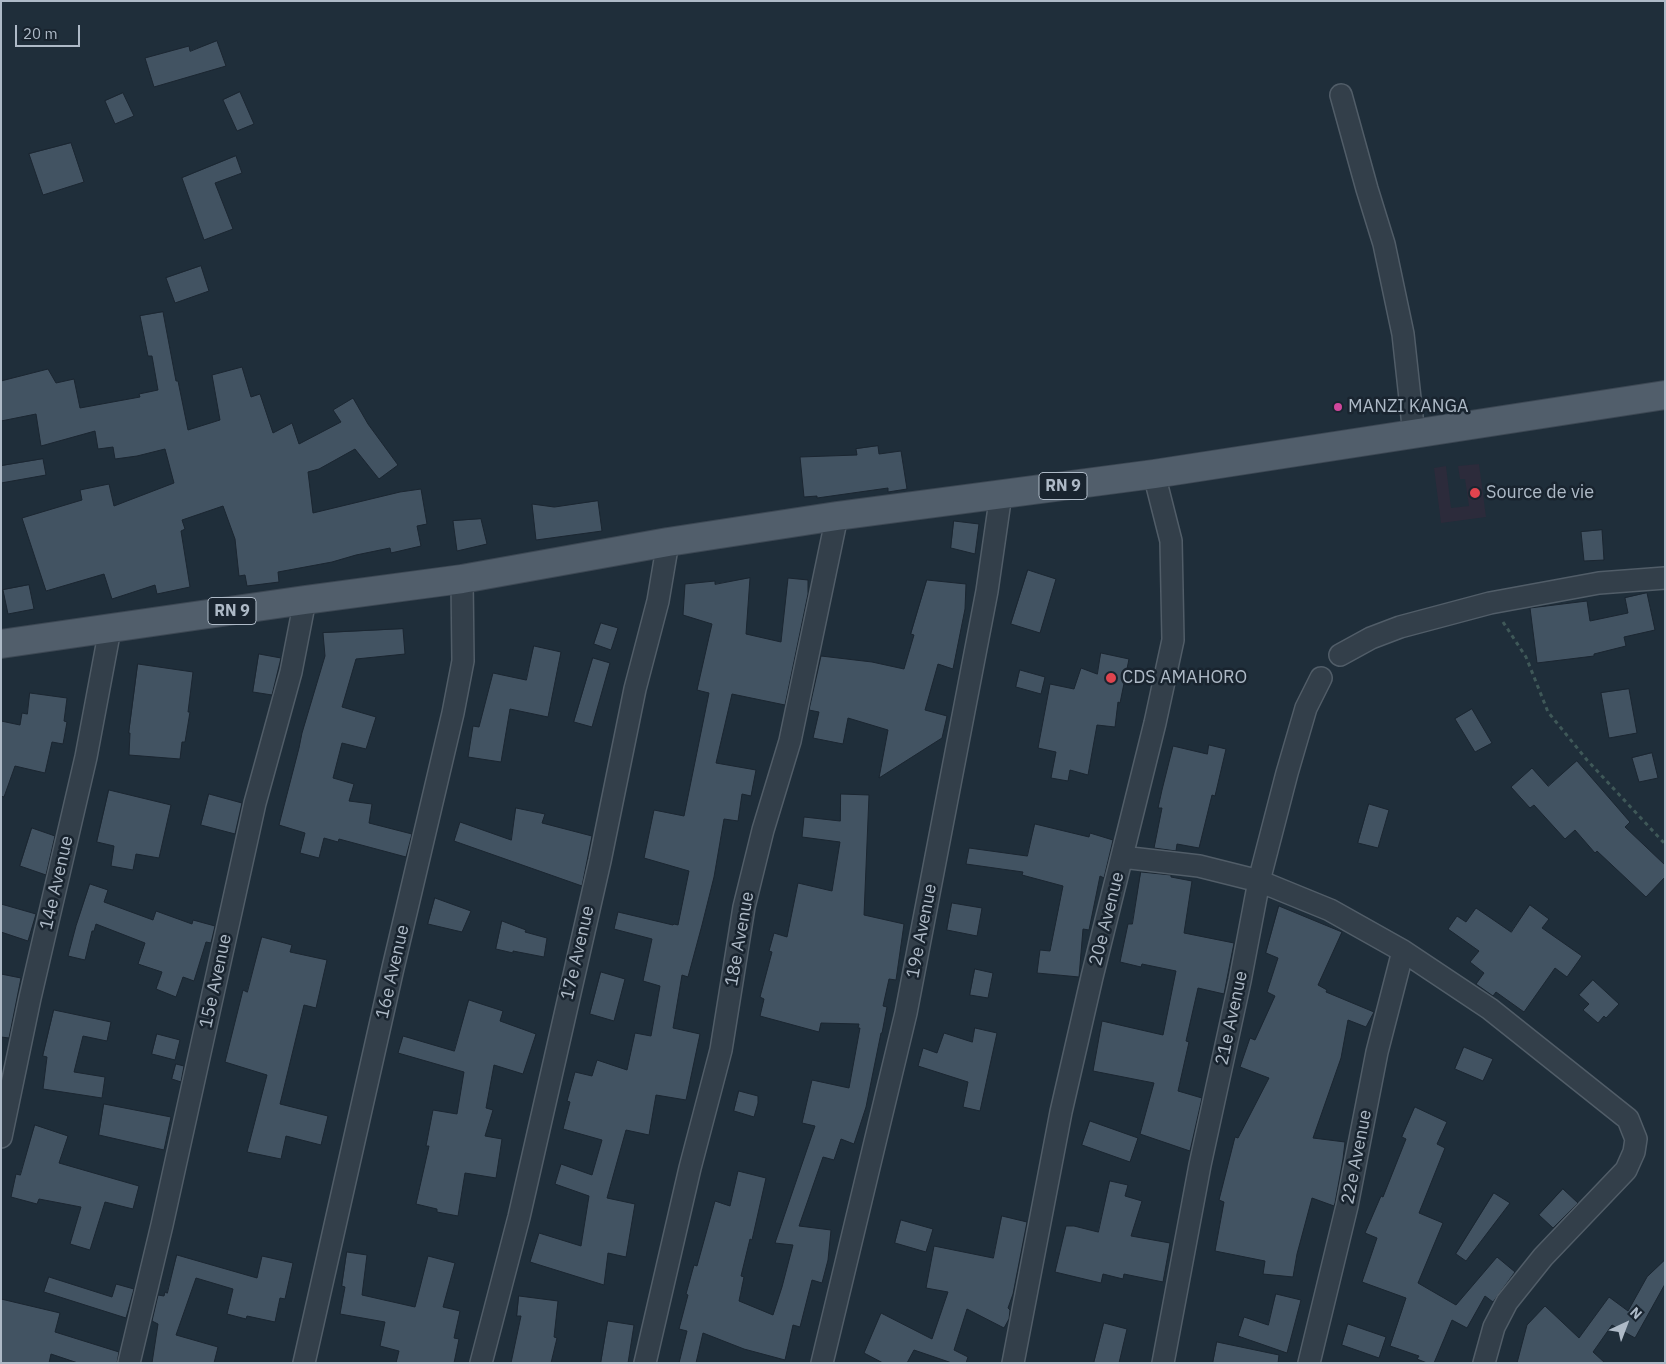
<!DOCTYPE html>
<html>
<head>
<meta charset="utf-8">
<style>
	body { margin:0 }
	#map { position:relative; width:1666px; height:1364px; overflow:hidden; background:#1f2e3a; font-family:"IBM Plex Sans",sans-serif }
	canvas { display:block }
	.frame { position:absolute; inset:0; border:2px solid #aebac7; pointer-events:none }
	.north { position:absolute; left:1601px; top:1299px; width:50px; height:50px; -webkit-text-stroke:4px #19242f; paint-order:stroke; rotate:43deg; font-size:14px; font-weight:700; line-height:20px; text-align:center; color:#aebac7 }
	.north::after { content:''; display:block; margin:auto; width:18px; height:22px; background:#aebac7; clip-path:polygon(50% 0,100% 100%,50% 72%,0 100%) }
	.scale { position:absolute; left:15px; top:25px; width:65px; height:22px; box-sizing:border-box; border:2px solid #aebac7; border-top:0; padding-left:6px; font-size:15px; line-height:18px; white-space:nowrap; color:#aebac7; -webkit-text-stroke:4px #19242f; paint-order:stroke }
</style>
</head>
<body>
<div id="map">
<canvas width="1666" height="1364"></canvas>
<div class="frame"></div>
<div class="north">N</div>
<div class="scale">20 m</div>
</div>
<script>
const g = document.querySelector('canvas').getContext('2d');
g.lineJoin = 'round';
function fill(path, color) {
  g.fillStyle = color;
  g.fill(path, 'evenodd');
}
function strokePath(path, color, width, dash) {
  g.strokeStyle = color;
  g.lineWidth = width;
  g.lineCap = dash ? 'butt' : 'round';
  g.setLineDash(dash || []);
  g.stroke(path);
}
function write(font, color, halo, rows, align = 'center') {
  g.font = font + ' "IBM Plex Sans",sans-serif';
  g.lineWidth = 5;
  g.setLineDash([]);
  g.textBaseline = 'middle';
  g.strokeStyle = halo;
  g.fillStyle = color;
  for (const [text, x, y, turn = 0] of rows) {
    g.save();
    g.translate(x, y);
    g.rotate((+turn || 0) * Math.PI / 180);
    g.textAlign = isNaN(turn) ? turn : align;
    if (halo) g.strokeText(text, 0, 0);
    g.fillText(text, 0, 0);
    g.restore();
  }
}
fill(new Path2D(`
	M1479,464l7,53 -45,6 -7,-55 12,-2 5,42 18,-2 -4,-27h-5l-2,-13z`), '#2c2b3b');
const building = new Path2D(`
	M217,41l9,25 -72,21 -9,-29 44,-12 1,5z
	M240,92l14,32 -17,7 -14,-31z
	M123,93l11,23 -19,8 -10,-23z
	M71,143l13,39 -41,13 -14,-41z
	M236,156l6,17 -27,10 18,46 -29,11 -22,-62z
	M201,266l8,25 -34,12 -9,-25z
	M163,312l13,69h2l10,49 32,-10 -8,-45 30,-8 9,30 9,-3 13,39 19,-10 7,21 42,-22 -8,-12 20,-12 15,26 30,41 -19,14 -24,-30 -36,20 -11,3 5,41 87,-21 21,-3 6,35 -10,2 4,20 -30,7 -1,-5 -34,7 -24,7 -54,10 1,10 -32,4 -2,-11 -6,1 -4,-37 -12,-33 -41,14 3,9 -4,2 9,56 -33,7 -2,-9 -43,14 -8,-25 -58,17 -24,-73 60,-18 -2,-10 29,-6 5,22 60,-23 -9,-34 -28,7 -22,3 -2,-12 -15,2 -3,-18 -54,15 -5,-32 -35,7v-40l47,-12 8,14 18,-4 6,29 60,-11 -1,-3 19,-4 -6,-34h-4l-8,-40z
	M878,446l1,8 22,-3 6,38 -19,3v-4l-71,10v-2l-13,1 -4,-40 57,-2 -1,-6z
	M43,459l3,16 -45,8v-17z
	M598,501l4,30 -66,9 -4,-36 22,3z
	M481,519l6,25 -30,7 -4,-30z
	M954,521l25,3 -4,30 -24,-6z
	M1602,530l2,30 -20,1 -3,-29z
	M1028,570l28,9 -16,54 -29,-9z
	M750,578l-4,56 35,8 7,-64 20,2v14l-23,111 -53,-11 -16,69 40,7 -5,26 -9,-2 -4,27 -14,-2 -10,58 -12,48 -14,52 -6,-2 -9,53 27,6 -14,66 -30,-5 -7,40 -23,-5 -19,68 28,6 -9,53 -18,-4 -4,32 -74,-23 9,-29 42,13 8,-50 -34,-12 6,-20 31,11 10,-35 -39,-11 7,-27 -3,-1 8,-29 17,4 5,-16 30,10 8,-37 16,3 9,-50 -17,-5 9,-42 -38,-10 4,-17 55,13 1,-1 4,1 11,-54 -45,-13 10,-48 30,6 25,-123 -12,-3 15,-66 -29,-9 2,-31 30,-3v3z
	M927,580l39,4 -1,25 -12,60 -15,-5 -13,46 22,6 -5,22 -63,40 9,-48 -40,-12 -5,26 -30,-6 6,-26 -10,-2 12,-54 51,6 32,7 10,-34 -3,-1z
	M29,585l5,24 -26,5 -5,-24z
	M1647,593l8,37 -31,7 2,9 -32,8v2l-57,7 -7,-55 57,-7 3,20 38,-8 -3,-15z
	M601,623l17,5 -7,22 -17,-6z
	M403,629l2,25 -49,5 -14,48 34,10 -10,32 -24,-6 -9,35 21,6 -5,17 23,3 -3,19 43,11 -6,23 -67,-18 -1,3 -14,-4 -5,20 -19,-5 5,-20 -26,-8 20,-77 3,-15 23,-77 -2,-23z
	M534,646l27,6 -13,65 -38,-8 -9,53 -33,-5 5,-31 6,1 14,-54 33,7z
	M1101,653l28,6 -9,44 -2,-1 -3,25 -18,-2 -9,50 -18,-5 -2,11 -17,-3 5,-26 -18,-4 12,-64 24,5 7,-21 16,6z
	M259,654l22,4 -9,37 -19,-3z
	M593,658l17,5 -18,64 -18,-5z
	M138,664l55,8 -5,40h2l-5,30h-3l-2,17 -51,-4 1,-22h-1z
	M1020,670l25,7 -4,17 -25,-7z
	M1629,689l8,44 -28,5 -8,-45z
	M30,693l37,5 -3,23 3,1 -4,22 -11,-2 -7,31 -30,-7 -11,31 -3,-1v-75l19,4 2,-12 5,1z
	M1472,709l20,34 -17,9 -20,-33z
	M1209,745l17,4 -11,47 -3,-1 -13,53 -22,-4 -1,7 -22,-3 8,-40h-4l4,-18 11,-44 34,8z
	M1652,753l6,25 -19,4 -7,-24z
	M1577,761l53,61 -5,5 40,38v12l-19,20 -49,-46 -2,2 -20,-23 -10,9 -31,-34 -4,3 -19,-21 21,-19 16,18z
	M109,790l62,15 -12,53 -23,-4 -3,16 -22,-4 3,-20 -17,-4z
	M209,794l33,9 -7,31 -34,-9z
	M841,794l28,1 -5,120 40,9 -8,56 -7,-1 -6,27 4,1 -5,26h-1l-15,74 -12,37 -13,-5 -7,21 -11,-3 -24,69 32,4 -3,30 -6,23 -10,-3 -12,47 -7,-2 -8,35 -41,-11 -41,-16 -7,30h-17l8,-32 -8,-2 9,-34 -2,-1 8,-29 3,1 18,-65 15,5 8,-35 28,7 -14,62 -2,-1 -9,37 3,1 -5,24 34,14 9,-28 11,-42 -18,-2 40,-117 -13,-3 10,-43 37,8 11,-60h-2l1,-4 -38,-1 -2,9 -59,-16 4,-17 -4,-2 12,-45 -3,-1 5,-18 13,4 11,-54 34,8 8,-49 -38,-5 2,-20 36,4z
	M1369,804l20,6 -11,38 -20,-5z
	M516,808l29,6 -3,9 50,13 -10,50 -128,-45 6,-19 51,18z
	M1035,824l54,13 1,-4 23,7 -9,38 -4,-2 -11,54 -6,-1 -4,48 -42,-4 3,-23 10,1 13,-65 -41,-11 1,-3 -57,-8 3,-16 58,8z
	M32,828l23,8 -9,39 -26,-9z
	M1141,872l30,3v2l21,4 -8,52 50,10 -10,51 -26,-6 -12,53 3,1 -11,49 24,7 -12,53 -50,-17 14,-51 -61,-12 9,-50 61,14 13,-64 -34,-7 -1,3 -21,-5 8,-38h4z
	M90,884l18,6 -4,12 49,18 3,-9 36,13 1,-4 22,6 -4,17 -5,-1 -12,39 -11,-4 -7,20 -20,-8 6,-17 -24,-8 7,-21 -49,-19 -2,7h-2l-7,29 -17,-4 8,-30z
	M435,898l36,13 -9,21 -34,-8z
	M952,903l30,5 -5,28 -30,-6z
	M1,904l35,10 -8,27 -27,-9z
	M1530,905l19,14 -7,9 40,28 -15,21 -12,-9 -31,44 -28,-20 -3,4 -17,-12 8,-11 -14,-11 9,-11 -31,-22 9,-13 9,6 10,-14 35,24z
	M1279,906l63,26 -24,53 9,5 -1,2 48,20 -8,15 -18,-7 -7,38 -28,80 32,4 -2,17 -8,44 -1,3 -22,-8 -15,56 -4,23 -30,-3 2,-13 -50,-10 9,-49 -5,-2 16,-63 3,1 31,-60 -29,-11 10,-29 5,2 20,-44 -8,-4 11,-34 -12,-5z
	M502,921l24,9 -1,2 22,6 -3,19 -31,-6v2l-17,-4z
	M262,937l30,8 -2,7 37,8 -11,48 -12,-3 -24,99 48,12 -7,29 -35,-9 -5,23 -34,-7 20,-77 -42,-13 18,-72 4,2z
	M975,969l18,4 -5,25 -18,-3z
	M601,972l24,7 -11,42 -24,-7z
	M1,974l20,4 -12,60 -8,-1z
	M1593,980l26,24 -13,14 -2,-2 -6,7 -15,-13 6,-6 -10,-9z
	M469,1000l34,11 -3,10 36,13 -13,40 -29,-9 -8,43 7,2 -8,26 17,3 -6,39 -31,-5 -7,43 -21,-4v-3l-21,-5 13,-58h-3l7,-36 24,4 7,-42 -66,-19 5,-17 51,15z
	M54,1010l57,12 -4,19 -24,-5 -9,36 31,5 -3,21 -59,-9 4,-32 -4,-1z
	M975,1028l22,5 -17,78 -17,-4 5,-25 -50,-16 5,-18 14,5 7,-20 28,9z
	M157,1034l23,6 -5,20 -23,-6z
	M1464,1047l29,12 -10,22 -28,-12z
	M176,1064l8,2 -3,16 -9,-3z
	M739,1091l19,5v7l-4,14 -20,-6z
	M104,1104l67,13 -7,33 -65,-15z
	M1415,1107l32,15 -10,22 8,4 -26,65 24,10 -25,60 38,22 41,-48 18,15 -22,30 -8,-6 -18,32 -15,-8 -18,43h-7l-10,-4 2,-3 -29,-10 16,-48 -44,-16 15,-44 -12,-5 16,-37 2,1 23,-58 -4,-2z
	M1090,1121l48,17 -8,24 -48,-17z
	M35,1125l33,11 -9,27 80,23 -6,23 -28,-7 -15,48 -20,-6 11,-37 -42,-8 -2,5 -26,-7 5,-23 4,1z
	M1110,1181l18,4 -3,11 17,5 -11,35 39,7 -7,39 -39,-8 -1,5 -20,-5 -2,9 -46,-11 11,-46h8l24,6z
	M1563,1189l15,14 -25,25 -14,-13z
	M1494,1193l16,10 -44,58 -10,-7z
	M1002,1216l25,6 -14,72 -5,14 2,2 -1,9 -5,9 -37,-19 -13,41 14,7 -2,6h-14l-38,-13 -7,13h-24l-19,-10 17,-40 51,26 16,-47 -22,-4 8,-42 59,12z
	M901,1220l32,9 -7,23 -31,-9z
	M347,1252l20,3 -5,40 53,12 13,-51 27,7 -12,44 17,4 -6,27 5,1 -5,24h-58l3,-12 -19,-5 5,-24 -45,-8 5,-27 -3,-1z
	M177,1255l80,23 5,-22 31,7 -8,36 -5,-1 -5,24 -28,-6 -1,3 -19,-5 6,-25 -37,-11 -20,57 42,12 -4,16h-62l6,-39 -6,-3 6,-26 6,1 1,-4 2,1z
	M1665,1260v24l-30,54 -23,-13 -19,27 12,11h-88l10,-38 18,-19 34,32 30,-41 19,14 19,-34z
	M49,1277l63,20 4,-13 18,5 -8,29 -82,-26z
	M1276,1294l25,6 -14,53 -49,-17 6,-19 24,8z
	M519,1296l39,5 -4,36 3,1 -6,25h-40l10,-47h-4z
	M1,1299l59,14 -5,19 64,20 -2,11h-39l-27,-9 -2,9h-48z
	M608,1321l26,4 -6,38h-27z
	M1104,1323l23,6 -8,34h-25z
	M1348,1324l38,13 -7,21 -37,-13z
	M1217,1342l62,13 -1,8h-65z`);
fill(building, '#425362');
strokePath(building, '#1b2631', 1);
const street = new Path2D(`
	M1341,95l26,94 17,55 19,90 11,101
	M1340,655l31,-17 29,-11 90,-24 109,-20 66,-5
	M1122,857l77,9 60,15 71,29 73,41 87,58 138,110 8,20 -2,13 -8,18 -83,87 -36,45 -13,25 -10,36
	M1,1137l29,-139 56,-241 24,-128
	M129,1363l33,-138 93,-422 36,-131 14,-72
	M304,1363l89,-395 60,-255 10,-52 -1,-82
	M481,1363l38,-146 81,-356 35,-172 23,-88 10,-59
	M645,1363l45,-195 31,-118 23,-143 19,-77 27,-89 47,-225
	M822,1363l84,-350 81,-422 14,-97
	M1013,1363l48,-251 31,-135 63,-254 18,-83 -2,-99 -17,-67
	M1163,1363l37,-198 40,-184 19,-100 28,-108 19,-65 15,-30
	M1309,1363l38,-157 30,-154 26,-101`);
const primary = new Path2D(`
	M1,644l304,-44 157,-21 206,-37 169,-26 317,-42 511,-79`);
strokePath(street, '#515d68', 24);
strokePath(primary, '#3d4854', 30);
strokePath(new Path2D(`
	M1503,622l23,35 22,55 39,48 78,84`), '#3f5858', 3, [4, 4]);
strokePath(street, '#333f4a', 21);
strokePath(primary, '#515e6b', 28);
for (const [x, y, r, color] of [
	[1338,407,5,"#d1479c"],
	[1475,493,6,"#e0444e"],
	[1111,678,6,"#e0444e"]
]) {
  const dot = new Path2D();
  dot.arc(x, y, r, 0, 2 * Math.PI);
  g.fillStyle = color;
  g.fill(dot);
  strokePath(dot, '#19242f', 2);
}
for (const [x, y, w] of [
	[1063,486,48],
	[232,611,48]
]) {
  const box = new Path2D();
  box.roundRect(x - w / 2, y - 13.5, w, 27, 4);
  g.fillStyle = '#19242f';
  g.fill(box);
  strokePath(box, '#aebac7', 1);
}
write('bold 16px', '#aebac7', null, [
	["RN 9",1063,486],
	["RN 9",232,611]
]);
write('18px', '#aebac7', '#19242f', [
	["MANZI KANGA",1348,407],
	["Source de vie",1486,493],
	["CDS AMAHORO",1122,678]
], 'left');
write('18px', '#aebac7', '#19242f', [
	["14e Avenue",57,883,-77],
	["20e Avenue",1107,919,-76],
	["19e Avenue",922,931,-79],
	["18e Avenue",740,939,-80],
	["17e Avenue",578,953,-77],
	["16e Avenue",393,972,-77],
	["15e Avenue",216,981,-78],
	["21e Avenue",1232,1018,-78],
	["22e Avenue",1357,1157,-79]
]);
</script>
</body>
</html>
